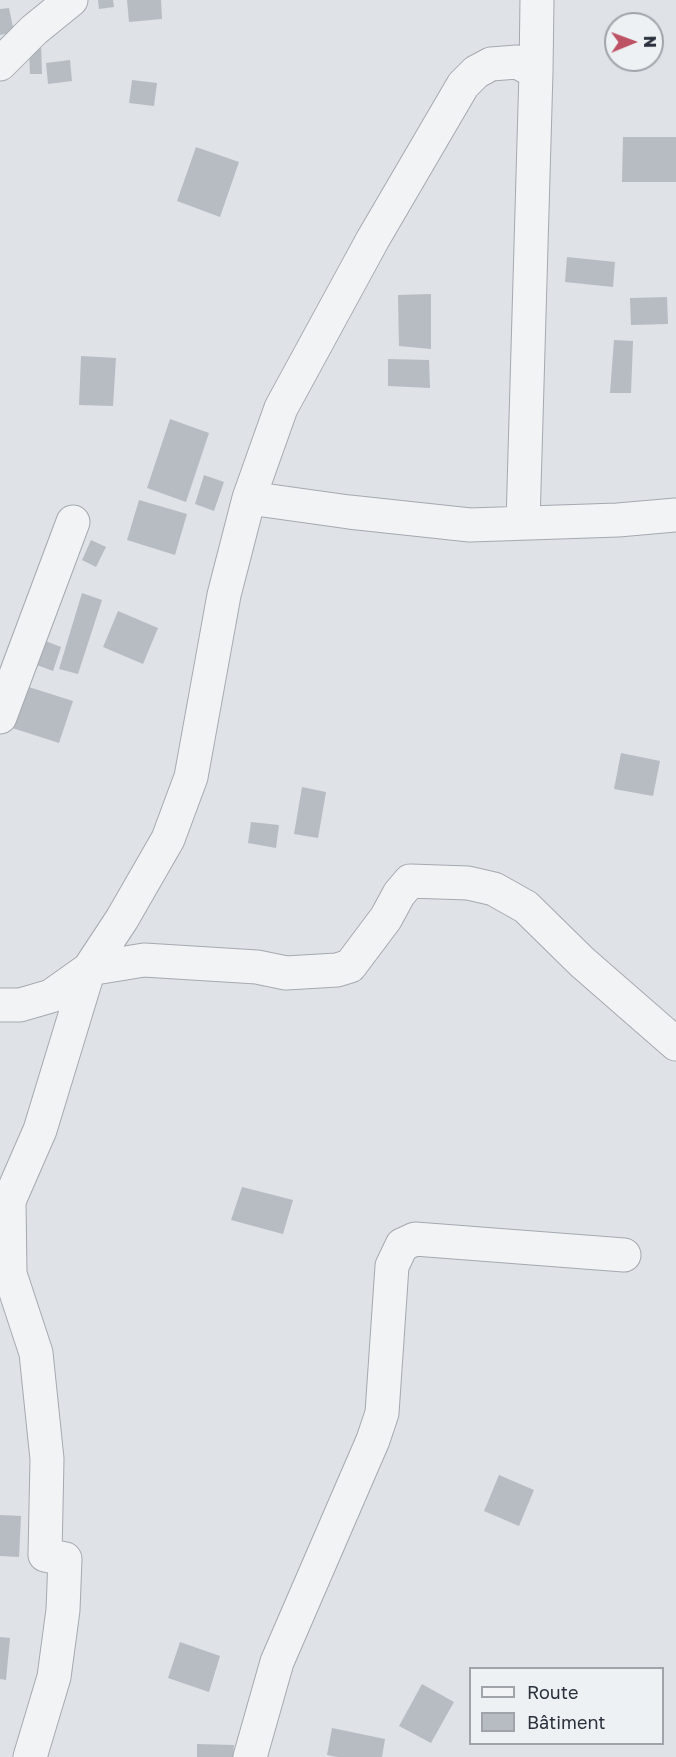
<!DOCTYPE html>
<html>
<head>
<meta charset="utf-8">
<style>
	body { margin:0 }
	#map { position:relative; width:676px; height:1757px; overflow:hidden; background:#dfe2e7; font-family:"Golos Text",sans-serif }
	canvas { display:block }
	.legend { position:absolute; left:469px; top:1667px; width:195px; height:78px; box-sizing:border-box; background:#eef1f4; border:2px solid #a0a4aa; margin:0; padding:8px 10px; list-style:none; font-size:18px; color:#2a313c }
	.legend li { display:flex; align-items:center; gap:12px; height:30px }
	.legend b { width:30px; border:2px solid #a0a4aa }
	.north { position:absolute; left:604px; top:12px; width:60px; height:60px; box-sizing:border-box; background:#eef1f4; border:2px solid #a0a4aa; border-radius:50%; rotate:89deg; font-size:16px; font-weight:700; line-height:24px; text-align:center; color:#2a313c }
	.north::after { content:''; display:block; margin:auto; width:21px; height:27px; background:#be5265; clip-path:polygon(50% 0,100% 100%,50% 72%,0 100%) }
</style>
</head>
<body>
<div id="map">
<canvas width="676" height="1757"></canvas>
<ul class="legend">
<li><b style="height:8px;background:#f1f3f5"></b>Route</li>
<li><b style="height:16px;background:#b7bcc3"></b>Bâtiment</li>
</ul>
<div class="north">N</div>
</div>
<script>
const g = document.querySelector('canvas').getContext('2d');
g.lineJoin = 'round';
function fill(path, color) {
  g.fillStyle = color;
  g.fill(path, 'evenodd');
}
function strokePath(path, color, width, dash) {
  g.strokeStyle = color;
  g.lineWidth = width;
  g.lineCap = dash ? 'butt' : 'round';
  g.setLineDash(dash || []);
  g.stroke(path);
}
fill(new Path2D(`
	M98,0h15l1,7 -15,2z
	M127,0h34l1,19 -33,3z
	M9,8l5,24 -14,3v-26z
	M41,45l1,29h-12l-1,-24z
	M70,60l2,21 -24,3 -2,-21z
	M132,80l25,3 -3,23 -25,-3z
	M623,137h53v45h-54z
	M196,147l43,15 -19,55 -43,-16z
	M567,257l48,5 -2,25 -48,-5z
	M431,294v55l-32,-3 -1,-51z
	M667,297l1,27 -37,1 -1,-27z
	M614,340l19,1 -2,52h-21z
	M81,356l35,2 -3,48 -34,-1z
	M388,359l41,1 1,28 -42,-2z
	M170,419l39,14 -23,69 -39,-14z
	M204,475l20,7 -10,29 -19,-7z
	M139,500l48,14 -12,41 -48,-15z
	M91,540l15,7 -10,20 -14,-7z
	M82,593l20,7 -24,74 -19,-5z
	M118,611l40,17 -15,36 -40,-17z
	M35,637l26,10 -8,24 -27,-10z
	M16,683l57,18 -14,42 -56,-18z
	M621,753l39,8 -7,35 -39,-7z
	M302,787l24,5 -8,46 -24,-4z
	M251,822l28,3 -3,23 -28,-5z
	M242,1187l51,13 -10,34 -52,-14z
	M499,1475l35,15 -15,36 -35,-15z
	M0,1515l21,1 -2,41 -19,-1z
	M0,1637l10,1 -4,42 -6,-1z
	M180,1642l40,14 -11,36 -41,-14z
	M422,1684l32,18 -23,41 -32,-17z
	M332,1728l53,11 -3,18h-44l-11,-2z
	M197,1744l37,1 -1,12h-36z`), '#b7bcc3');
const minor = new Path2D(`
	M0,64l34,-34 37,-30
	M536,72l1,-72
	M249,498l100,14 121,13 148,-5 58,-5
	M0,717l73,-195
	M89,969l55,-9 113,7 29,6 51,-3 13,-4 36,-48 13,-24 11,-13 58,2 26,6 32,18 56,55 94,82
	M0,1005h20l31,-9 38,-27 33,-50 46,-80 23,-62 33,-182 25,-97 32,-90 92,-169 90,-154 13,-13 15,-8 26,-2 19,10 -13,451
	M30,1757l24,-80 9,-67 2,-51 -20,-4 2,-96 -11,-106 -26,-79 -1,-73 31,-71 49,-161
	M250,1757l27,-95 96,-222 9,-27 10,-147 10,-21 13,-6 209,16`);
strokePath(minor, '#a5a9b0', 35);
strokePath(minor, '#f1f3f5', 33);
</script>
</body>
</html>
